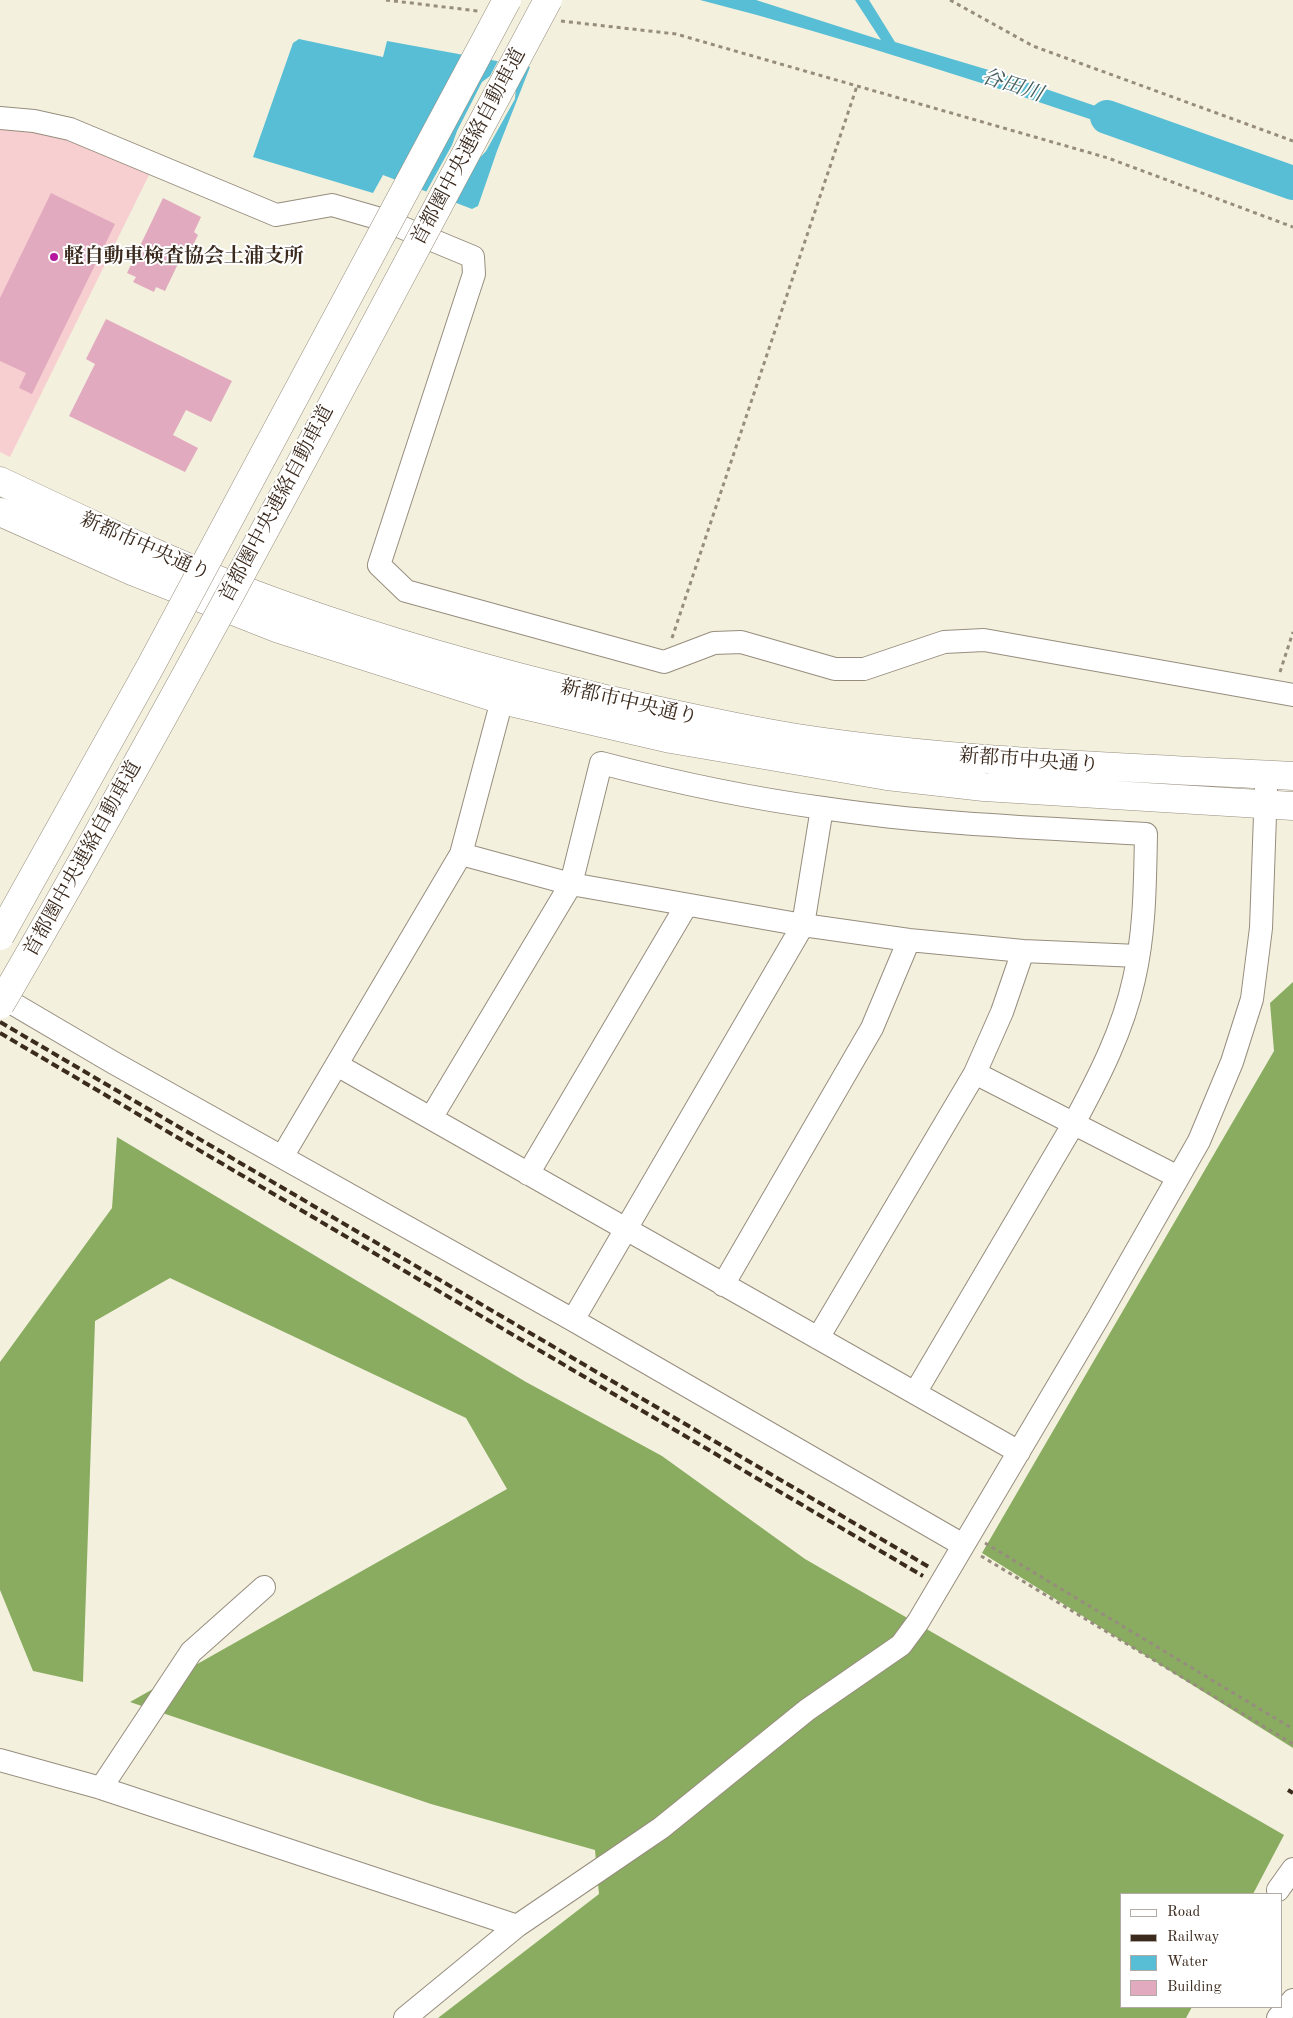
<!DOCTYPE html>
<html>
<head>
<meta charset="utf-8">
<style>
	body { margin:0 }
	#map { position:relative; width:1293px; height:2018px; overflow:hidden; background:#f3f0de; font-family:"Old Standard TT",serif }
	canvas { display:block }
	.legend { position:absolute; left:1120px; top:1893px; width:162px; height:115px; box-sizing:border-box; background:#fff; border:1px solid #b1aaa5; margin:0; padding:6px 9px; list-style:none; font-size:15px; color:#3b2a1e }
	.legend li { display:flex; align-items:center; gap:10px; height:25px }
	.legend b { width:25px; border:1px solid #b1aaa5 }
</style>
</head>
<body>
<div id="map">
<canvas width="1293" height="2018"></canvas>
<ul class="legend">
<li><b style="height:6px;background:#fff"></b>Road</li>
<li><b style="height:6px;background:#3b2a1e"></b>Railway</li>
<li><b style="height:14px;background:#57bed5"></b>Water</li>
<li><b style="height:14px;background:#e2aabf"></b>Building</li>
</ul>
</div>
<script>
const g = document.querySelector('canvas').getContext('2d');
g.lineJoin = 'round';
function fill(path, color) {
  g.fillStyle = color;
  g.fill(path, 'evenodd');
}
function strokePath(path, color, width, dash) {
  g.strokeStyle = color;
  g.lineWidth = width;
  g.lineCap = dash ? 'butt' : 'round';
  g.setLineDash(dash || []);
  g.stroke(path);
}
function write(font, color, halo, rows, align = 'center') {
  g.font = font + ' "Old Standard TT","Noto Serif JP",serif';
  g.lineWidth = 4;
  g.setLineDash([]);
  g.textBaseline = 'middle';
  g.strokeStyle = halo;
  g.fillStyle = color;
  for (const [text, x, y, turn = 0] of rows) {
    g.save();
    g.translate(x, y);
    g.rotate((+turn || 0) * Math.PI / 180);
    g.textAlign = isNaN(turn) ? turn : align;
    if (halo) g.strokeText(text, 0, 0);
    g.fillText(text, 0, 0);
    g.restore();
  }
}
fill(new Path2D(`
	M0,125l66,10 85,36 -141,286 -10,-5z`), '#f7cfd1');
fill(new Path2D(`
	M1293,982v766l-311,-195 292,-502 -4,-48z
	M117,1137l409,245 136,74 143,103 479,276 -31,59h-131v113h70l-6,11h-748l161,-124 -4,-44 -164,-46 -301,-102 377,-213 -41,-71 -296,-140 -75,43 -12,361 -50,-11 -33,-81v-228l112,-154z`), '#8aac60');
fill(new Path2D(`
	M700,0h56l125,40 -26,-40h14l26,42 107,32 152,52 -5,13c-148,-50 -297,-100 -449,-139z
	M299,39l84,18 4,-16 143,26 -33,84 -19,55 -6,3 -89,-34 -10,18 -120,-36 40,-114z`), '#57bed5');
fill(new Path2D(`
	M499,59l29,5 -12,23 -1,12 -29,52 -9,10 -23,44 -29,-11 27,-49 5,-14 25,-49 8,-6z`), '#f3f0de');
strokePath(new Path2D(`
	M1107,117l186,66`), '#57bed5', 34);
fill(new Path2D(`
	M51,193l64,31 -83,170 -13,-6 7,-15 -26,-12v-63z
	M163,198l38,19 -7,15 4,3 -7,14 -5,-2 -21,44 -9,-4 -2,5 -21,-10 3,-5 -9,-4z
	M106,319l126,62 -21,41 -25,-12 -13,25 25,13 -13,24 -116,-56 26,-52 -9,-5z`), '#e2aabf');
const minor = new Path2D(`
	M0,118l34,3 36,8 206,86 56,-10 52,15 89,37 1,17 -95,291 27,26 258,71 50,-19 27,-1 94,27h29l80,-27 40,-2 309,55
	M461,854l110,30 232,41 106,15 114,11 115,5
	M0,996l114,67 459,257 390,225
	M337,1065l682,387
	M975,1073l203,104
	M431,1118l140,-234 30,-121c73,19 147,35 222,45 107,16 215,20 323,26 -1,48 -1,98 -12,145 -11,51 -35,98 -60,144l-159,270
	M282,1157l179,-303 41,-154
	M528,1174l158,-268
	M723,1285l149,-257 37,-88
	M573,1320l230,-395 19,-117
	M818,1338l157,-265 27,-61 21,-61
	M0,1760l101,28 416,138
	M101,1788l90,-136 73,-65
	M1278,1890l15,-21
	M405,2018l112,-92 144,-98 146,-118 94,-65 17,-23 180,-304 101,-177 33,-79 20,-63 9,-71 5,-141
	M1278,2018l15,-18`);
const major = new Path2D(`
	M0,481c93,44 186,89 283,124 106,38 214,68 323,94 63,14 127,29 191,39 164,25 330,29 496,38
	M0,512l132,59 147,58 223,71 169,39 216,37 97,11 309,19`);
strokePath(minor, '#978d7e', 24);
strokePath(major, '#978d7e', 29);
strokePath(new Path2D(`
	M386,0l92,11
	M950,0l83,46 260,95
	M561,21l115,13 432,124 185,69
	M672,638l185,-552
	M1280,672l13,-40
	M985,1543l308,186
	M981,1556l312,188`), '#978d7e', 3, [4, 4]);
strokePath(minor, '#fff', 22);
strokePath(major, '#fff', 28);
strokePath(new Path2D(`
	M0,1022l929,545
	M0,1033l923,543
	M1288,1790l5,3`), '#3b2a1e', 4, [8, 4]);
const highwayBridge = new Path2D(`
	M0,936l149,-267 358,-669
	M0,1005c192,-330 368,-669 548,-1005`);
strokePath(highwayBridge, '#978d7e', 29, []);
strokePath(highwayBridge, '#fff', 28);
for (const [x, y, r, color] of [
	[54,257,5,"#b5179e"]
]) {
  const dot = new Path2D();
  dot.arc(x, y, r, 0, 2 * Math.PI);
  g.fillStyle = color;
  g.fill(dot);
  strokePath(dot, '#fff', 2);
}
write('20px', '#3b2a1e', '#fff', [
	["首都圏中央連絡自動車道",469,147,-62],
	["首都圏中央連絡自動車道",277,504,-62],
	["新都市中央通り",145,547,24],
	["新都市中央通り",629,703,13],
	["新都市中央通り",1029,761,4],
	["首都圏中央連絡自動車道",83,859,-61]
]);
write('bold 20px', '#3b2a1e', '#fff', [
	["軽自動車検査協会土浦支所",64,257]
], 'left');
write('italic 21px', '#455e5e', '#fff', [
	["谷田川",1012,86,18]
]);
</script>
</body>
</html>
